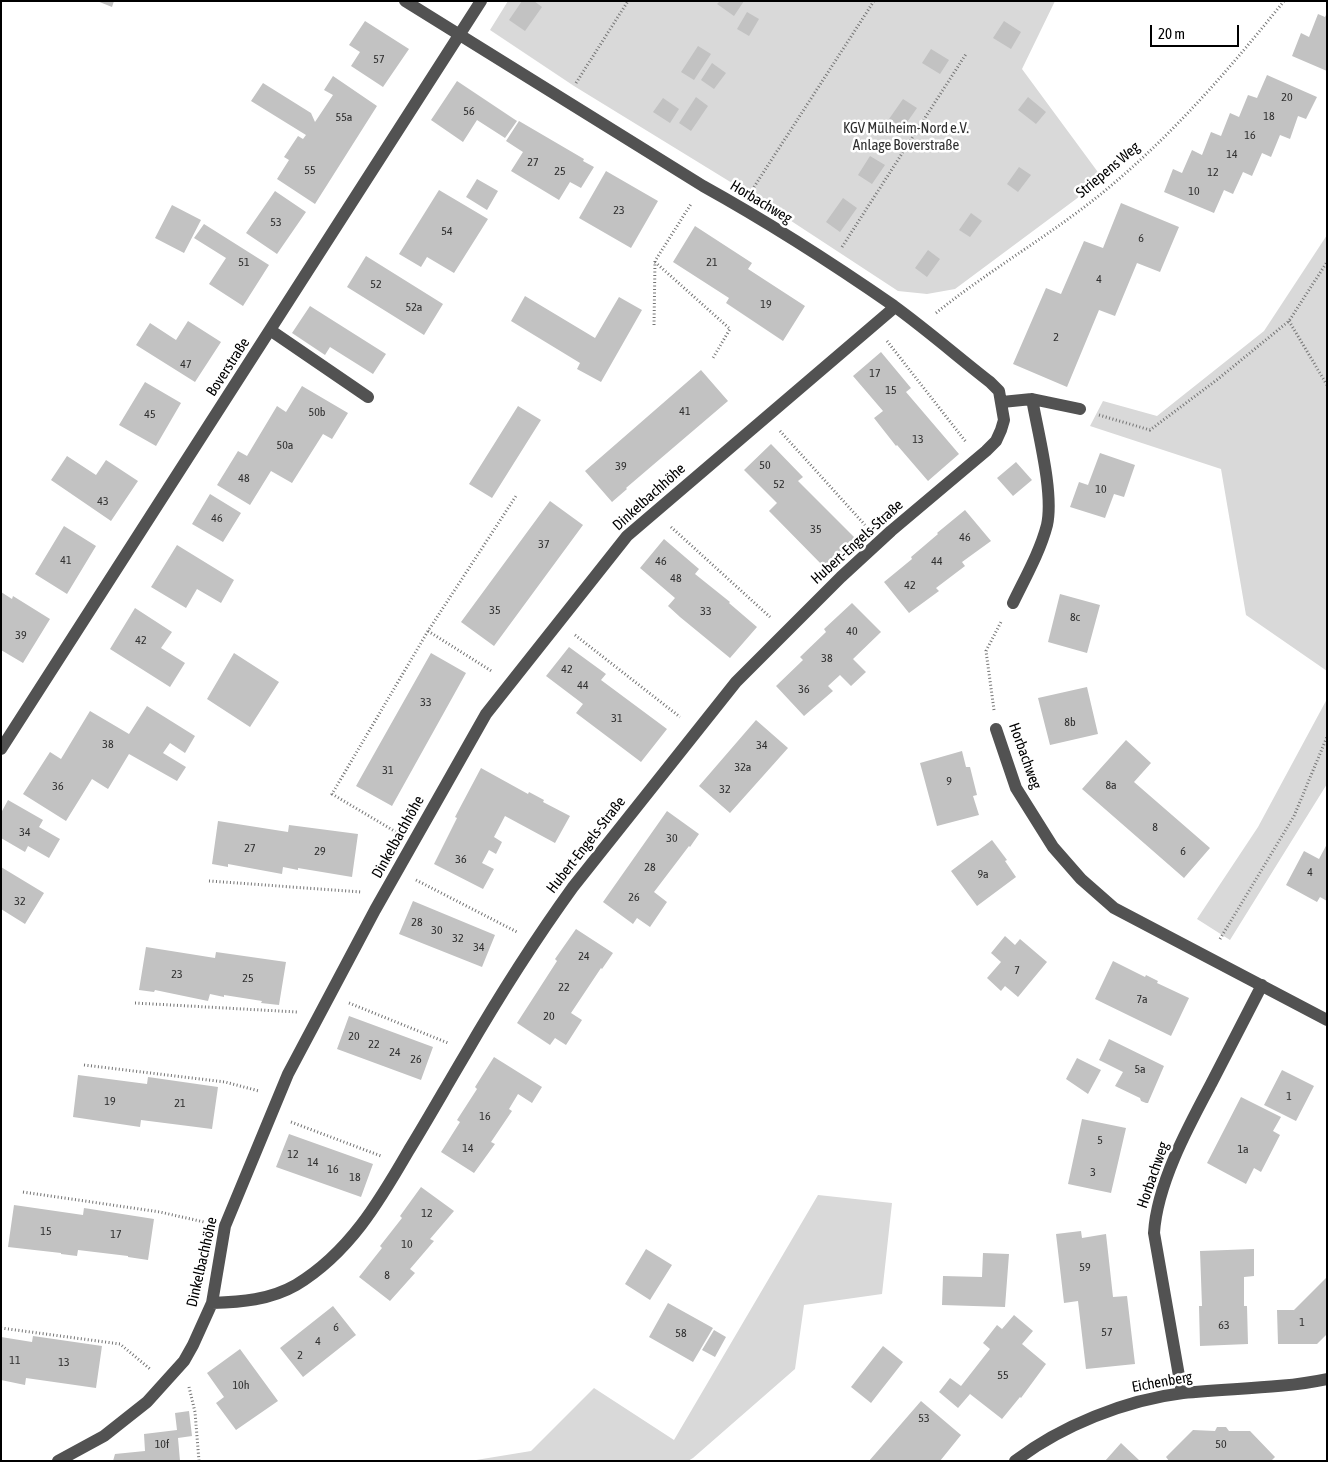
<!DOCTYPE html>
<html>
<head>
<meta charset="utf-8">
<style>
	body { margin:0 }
	#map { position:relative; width:1328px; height:1462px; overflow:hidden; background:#fff; font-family:"Asap Condensed",sans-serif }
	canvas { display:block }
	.frame { position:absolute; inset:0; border:2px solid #000; pointer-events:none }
	.scale { position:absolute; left:1150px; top:25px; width:89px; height:22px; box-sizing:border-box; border:2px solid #000; border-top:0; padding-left:6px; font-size:15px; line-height:18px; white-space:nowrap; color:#000; -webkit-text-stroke:4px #fff; paint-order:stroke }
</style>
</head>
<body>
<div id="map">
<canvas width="1328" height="1462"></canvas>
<div class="frame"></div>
<div class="scale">20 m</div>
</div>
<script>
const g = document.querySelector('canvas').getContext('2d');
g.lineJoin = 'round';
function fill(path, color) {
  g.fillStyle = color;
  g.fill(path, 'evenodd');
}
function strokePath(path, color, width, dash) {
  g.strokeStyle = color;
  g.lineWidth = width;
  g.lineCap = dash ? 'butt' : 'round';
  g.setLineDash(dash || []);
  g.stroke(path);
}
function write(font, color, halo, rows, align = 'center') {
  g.font = font + ' "Asap Condensed",sans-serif';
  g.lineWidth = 5;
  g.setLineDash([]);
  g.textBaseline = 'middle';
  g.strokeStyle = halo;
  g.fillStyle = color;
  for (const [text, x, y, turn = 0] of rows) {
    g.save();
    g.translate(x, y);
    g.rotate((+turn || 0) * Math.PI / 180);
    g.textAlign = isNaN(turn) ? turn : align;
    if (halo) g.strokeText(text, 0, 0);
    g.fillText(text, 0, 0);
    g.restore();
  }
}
fill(new Path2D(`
	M508,1h547l-33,68 81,110 -148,110 -28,5 -29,-3 -148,-97 -176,-108 -84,-56z
	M1327,235v436l-81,-56 -25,-146 -131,-43 13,-25 54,15 107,-85z
	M1327,699v85l-97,156 -33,-21 61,-92z
	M818,1195l74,8 -10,91 -78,11 -9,64 -102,89 -5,3h-218l61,-10 63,-63 80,52z`), '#d9d9d9');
fill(new Path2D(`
	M97,1h17l-2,6z
	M522,1h12l8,6 -17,24 -16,-11z
	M720,1h24l-10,15 -17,-12z
	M747,12l12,7 -10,17 -12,-7z
	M1327,13v58l-35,-15 9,-23 8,4 9,-23 7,3z
	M365,21l44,28 -26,38 -32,-21 9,-14 -11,-7z
	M1004,21l17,11 -10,17 -18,-11z
	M698,46l13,8 -17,26 -13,-8z
	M931,49l18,11 -9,14 -18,-11z
	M712,63l14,10 -12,16 -13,-9z
	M1267,75l50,22 -11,22 -8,-3 -8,23 -10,-4 -9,22 -9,-4 -10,23 -9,-4 -10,22 -9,-4 -10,23 -50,-21 9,-23 9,4 10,-23 10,5 9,-23 10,4 9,-23 9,4 9,-22 9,3z
	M333,76l44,30 -62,98 -38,-25 12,-19 -5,-3 14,-21 5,3 3,-4 -55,-34 12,-18 48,30 4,9 18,-27 -9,-5z
	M457,81l60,40 -12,17 -28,-18 -14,22 -32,-22z
	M696,97l12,9 -17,25 -12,-8z
	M1028,97l18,15 -10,12 -18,-14z
	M663,98l16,11 -9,14 -17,-11z
	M903,99l14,9 -14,20 -14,-9z
	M519,121l65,38 -1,2 11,6 -13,21 -11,-6 -11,18 -48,-29 12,-19 -17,-11z
	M870,156l15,9 -13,19 -14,-9z
	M1019,167l12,8 -13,17 -11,-8z
	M606,171l52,30 -27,47 -52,-30z
	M477,179l21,12 -11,19 -21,-13z
	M439,190l49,29 -34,54 -27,-16 -6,10 -22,-13z
	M275,191l31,21 -29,42 -31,-21z
	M843,198l14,10 -17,24 -14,-10z
	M1121,203l58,24 -19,45 -23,-9 -22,53 -16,-6 -32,77 -54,-23 33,-76 15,6 23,-53 19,7z
	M172,205l29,15 -17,33 -29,-15z
	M971,213l11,8 -12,16 -11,-7z
	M204,224l65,41 -26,41 -34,-22 17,-26 -32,-20z
	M695,226l57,37 -4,6 57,37 -22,35 -57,-38 3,-5 -56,-36z
	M928,250l12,9 -13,18 -12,-9z
	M366,256l77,48 -19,31 -77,-48z
	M525,296l70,42 24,-41 23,13 -41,72 -24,-13 3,-6 -69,-42z
	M310,306l76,48 -13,20 -43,-27 -5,8 -33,-22z
	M188,321l33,21 -26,40 -59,-37 14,-22 26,17z
	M881,352l30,36 -5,4 53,62 -31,27 -31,-36 -1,1 -22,-28 9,-7 -30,-35z
	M701,370l27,31 -102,87 1,1 -15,13 -27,-31z
	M145,382l36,21 -25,43 -37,-21z
	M302,386l46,27 -16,26 -9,-5 -31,49 -21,-12 -21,34 -33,-20 21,-34 9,5 30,-50 9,6z
	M518,406l23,14 -49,78 -23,-14z
	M771,444l32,33 -5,4 58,58 -30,30 -57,-58 8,-8 -33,-33z
	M1100,453l35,12 -11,32 -10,-3 -9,24 -35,-11 9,-25 9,3z
	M67,456l29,19 10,-15 32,21 -27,40 -60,-41z
	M1016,462l16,18 -19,16 -16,-18z
	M210,494l31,19 -18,29 -31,-18z
	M550,501l33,24 -89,121 -33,-24z
	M965,510l26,31 -29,21 3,4 -29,22 3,3 -30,22 -25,-31 28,-23 -1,-2 27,-23 -1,-1z
	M64,526l32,20 -29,48 -32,-20z
	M664,539l35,30 -4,5 35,28 -1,1 28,24 -27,31 -50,-41 -12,-11 7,-8 -35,-30z
	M177,545l57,35 -13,23 -24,-14 -11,19 -35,-21z
	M1,592l11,7 1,-3 37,23 -27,44 -22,-13z
	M1060,594l40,11 -13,48 -39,-11z
	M852,603l29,29 -28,27 13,13 -15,14 -11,-11 -12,11 5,5 -29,25 -28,-30 27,-26 -3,-3 26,-25 -2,-3z
	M135,608l37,24 -11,16 24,15 -15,24 -60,-38z
	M569,647l37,27 -5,6 66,49 -26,33 -65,-49 7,-9 -37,-28z
	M234,653l45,29 -29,45 -43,-28z
	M431,653l35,20 -74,133 -36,-20z
	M1087,687l11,47 -48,11 -12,-47z
	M147,706l48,30 -10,17 -15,-10 -7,10 23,14 -9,14 -48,-27 -21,35 -16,-10 -26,42 -43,-27 27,-42 11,7 29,-48 39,23z
	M756,720l32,28 -58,65 -31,-27z
	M1126,740l25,23 -17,19 76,66 -26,30 -102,-89z
	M962,751l4,16h4l7,28 -4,1 6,19 -42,11 -17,-63z
	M481,768l47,26 1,-2 15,8 -1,2 27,14 -15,27 -50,-27 -11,21 8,5 -6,12 -7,-4 -7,13 12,6 -11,20 -49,-25 23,-46 -2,-1z
	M8,800l35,20 -4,7 21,12 -11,19 -21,-12 -3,6 -24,-14v-25z
	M667,811l32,23 -9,13 -1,-1 -35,46 13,10 -17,25 -13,-9 -4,6 -30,-22z
	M218,821l70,11 1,-7 69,9 -6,43 -54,-9v2l-15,-3 -1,7 -54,-10v3l-16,-3z
	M992,840l15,20 -2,1 11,16 -39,29 -26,-35z
	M1327,844v57l-7,-4 -3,5 -31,-17 18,-34 15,8z
	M1,867l43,26 -19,31 -24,-15z
	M413,901l82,34 -13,32 -83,-33z
	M576,929l37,24 -11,16 -1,-1 -30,45 11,7 -16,25 -11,-7 -5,7 -33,-22 40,-62 -2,-2z
	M1005,936l10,9 5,-6 27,23 -29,35 -13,-11 -4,5 -14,-13 14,-16 -10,-9z
	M146,947l69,11 1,-6 70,10 -7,43 -18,-2 1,-2 -38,-6v2l-14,-3 -2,7 -53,-11 -1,2 -15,-2z
	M1113,961l32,16 1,-2 12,6 -1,2 32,15 -18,38 -76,-37z
	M349,1016l84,31 -12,33 -84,-31z
	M1109,1039l55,27 -16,37h-2l-5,-2 -1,-3 -25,-12 8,-14 -24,-12z
	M494,1057l48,30 -10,16 -14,-9 -9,15 3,2 -21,31 4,2 -21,29 -33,-21 19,-30 -3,-2 20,-31 -2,-2z
	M1077,1058l24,12 -13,24 -22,-15z
	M1282,1070l32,16 -18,35 -32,-16z
	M78,1075l69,9 1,-7 70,10 -6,42 -71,-9 -1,7 -67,-10z
	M1241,1097l40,20 -8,14 7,4 -19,37 -7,-4 -8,16 -39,-21z
	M1082,1119l44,9 -15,65 -43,-9z
	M289,1134l84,30 -12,33 -85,-30z
	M421,1187l33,24 -24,28 4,2 -24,28 5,4 -25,28 -31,-24 23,-29 -2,-2 22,-28 -2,-2z
	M14,1205l69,10 1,-7 70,11 -6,41 -20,-3v-1l-50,-6 -1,6 -16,-2v-1l-53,-6z
	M1081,1231l1,7 24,-4 7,63 14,-1 8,68 -49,5 -8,-68 -14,2 -8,-69z
	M646,1249l26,16 -22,35 -25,-16z
	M1254,1249v27l-10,1v29h3l1,38 -48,2 -1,-40h3l-2,-55z
	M983,1253l26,1 -4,53 -63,-2 1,-29 39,1z
	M1327,1277v57l-10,10h-39l-1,-34h17z
	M668,1303l45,25 -20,34 -44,-25z
	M333,1306l23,29 -53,42 -23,-29z
	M1014,1315l19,16 -11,13 24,20 -25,34 -1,-1 -18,22 -32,-25 -12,14 -19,-16 11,-14 11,8 29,-37 -7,-6 14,-18 5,4z
	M714,1330l12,7 -11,20 -13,-7z
	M33,1336l69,10 -6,42 -70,-10 -1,7 -24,-5v-43l31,5z
	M883,1346l20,16 -32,41 -20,-16z
	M240,1349l38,52 -42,29 -20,-27 8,-6 -17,-24z
	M921,1401l40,34 -21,26h-71z
	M189,1411l3,25 -14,2 2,23h-67l2,-7 30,-3 -1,-17 33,-4 -2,-17z
	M1217,1427h9l3,4h21l25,26 -4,4h-102l-3,-4 27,-27 22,1z
	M1121,1443l19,18h-35z`), '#c2c2c2');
strokePath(new Path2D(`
	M576,83l52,-82
	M752,190l122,-189
	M842,247l124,-193
	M655,262l75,67 -17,29
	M936,313c57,-46 122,-82 177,-129 64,-54 119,-118 171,-183
	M1289,321l38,64
	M654,325l1,-64 36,-57
	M887,341l79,101
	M1099,415l51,15 68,-51 71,-58 38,-59
	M780,431l85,94
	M671,527l99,90
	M428,631l65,41
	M575,635l105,82
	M994,710l-8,-59 16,-31
	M396,832l-64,-38 96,-163 88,-135
	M416,880l101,52
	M209,881l152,11
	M1220,939l74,-123 33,-79
	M135,1003l162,9
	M349,1003l99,40
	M84,1065l141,17 34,9
	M291,1122l90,34
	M23,1192l137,20 44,10
	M1,1328l119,16 30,25
	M189,1387l6,25 4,49`), '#747474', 3, [1, 2.5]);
strokePath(new Path2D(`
	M270,330l98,67
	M1002,402l30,-3 48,10
	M1013,603c12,-25 27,-51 34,-78 7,-32 -9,-92 -15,-126
	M996,729l20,59 37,59 28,32 33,29 213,112
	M1,749l480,-748
	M212,1303c29,-1 58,-3 84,-18 53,-32 83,-83 113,-135 19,-31 37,-63 56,-95 33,-57 69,-114 108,-168l163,-205 105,-105 50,-46 95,-80 10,-10 5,-11 3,-10 -5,-29 -9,-9c-32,-25 -63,-52 -96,-76 -62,-43 -126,-84 -191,-120l-298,-185
	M1182,1393l-28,-160c3,-49 34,-106 57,-149 17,-33 34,-66 51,-99
	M58,1461l46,-25 43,-34 37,-41 9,-16 19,-42 13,-77 63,-152 87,-164 111,-196 141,-178 268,-229
	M1015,1461c46,-35 110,-61 168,-68 48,-5 96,-4 144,-14`), '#525252', 12);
write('12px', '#303030', null, [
	["57",379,59],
	["20",1287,97],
	["56",469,111],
	["18",1269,116],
	["55a",344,117],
	["16",1250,135],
	["14",1232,154],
	["27",533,162],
	["55",310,170],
	["25",560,171],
	["12",1213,172],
	["10",1194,191],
	["23",619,210],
	["53",276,222],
	["54",447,231],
	["6",1141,238],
	["51",244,262],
	["21",712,262],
	["4",1099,279],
	["52",376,284],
	["19",766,304],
	["52a",414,307],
	["2",1056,337],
	["47",186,364],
	["17",875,373],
	["15",891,390],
	["41",685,411],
	["50b",317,412],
	["45",150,414],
	["13",918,439],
	["50a",285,445],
	["50",765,465],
	["39",621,466],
	["48",244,478],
	["52",779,484],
	["10",1101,489],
	["43",103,501],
	["46",217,518],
	["35",816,529],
	["46",965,537],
	["37",544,544],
	["41",66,560],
	["46",661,561],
	["44",937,561],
	["48",676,578],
	["42",910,585],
	["35",495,610],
	["33",706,611],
	["8c",1075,617],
	["40",852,631],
	["39",21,635],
	["42",141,640],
	["38",827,658],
	["42",567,669],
	["44",583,685],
	["36",804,689],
	["33",426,702],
	["31",617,718],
	["8b",1070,722],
	["38",108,744],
	["34",762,745],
	["32a",743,767],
	["31",388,770],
	["9",949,781],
	["8a",1111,785],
	["36",58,786],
	["32",725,789],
	["8",1155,827],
	["34",25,832],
	["30",672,838],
	["27",250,848],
	["29",320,851],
	["6",1183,851],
	["36",461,859],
	["28",650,867],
	["4",1310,872],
	["9a",983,874],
	["26",634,897],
	["32",20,901],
	["28",417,922],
	["30",437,930],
	["32",458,938],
	["34",479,947],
	["24",584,956],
	["7",1017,970],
	["23",177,974],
	["25",248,978],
	["22",564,987],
	["7a",1142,999],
	["20",549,1016],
	["20",354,1036],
	["22",374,1044],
	["24",395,1052],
	["26",416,1059],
	["5a",1140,1069],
	["1",1289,1096],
	["19",110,1101],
	["21",180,1103],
	["16",485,1116],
	["5",1100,1140],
	["14",468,1148],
	["1a",1243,1149],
	["12",293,1154],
	["14",313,1162],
	["16",333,1169],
	["3",1093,1172],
	["18",355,1177],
	["12",427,1213],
	["15",46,1231],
	["17",116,1234],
	["10",407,1244],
	["59",1085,1267],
	["8",387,1275],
	["1",1302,1322],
	["63",1224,1325],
	["6",336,1327],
	["57",1107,1332],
	["58",681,1333],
	["4",318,1341],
	["2",300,1355],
	["11",15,1360],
	["13",64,1362],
	["55",1003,1375],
	["10h",241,1385],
	["53",924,1418],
	["10f",162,1444],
	["50",1221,1444]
]);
write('15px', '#303030', '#fff', [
	["KGV Mülheim-Nord e.V.",906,128],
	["Anlage Boverstraße",906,145]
]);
write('15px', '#000', '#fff', [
	["Striepens Weg",1108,170,-40],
	["Horbachweg",761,202,31],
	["Boverstraße",228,367,-57],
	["Dinkelbachhöhe",649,497,-42],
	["Hubert-Engels-Straße",857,542,-42],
	["Horbachweg",1025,756,70],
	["Dinkelbachhöhe",398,837,-61],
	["Hubert-Engels-Straße",586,845,-52],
	["Horbachweg",1153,1175,-71],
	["Dinkelbachhöhe",202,1262,-77],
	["Eichenberg",1162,1382,-10]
]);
</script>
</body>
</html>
